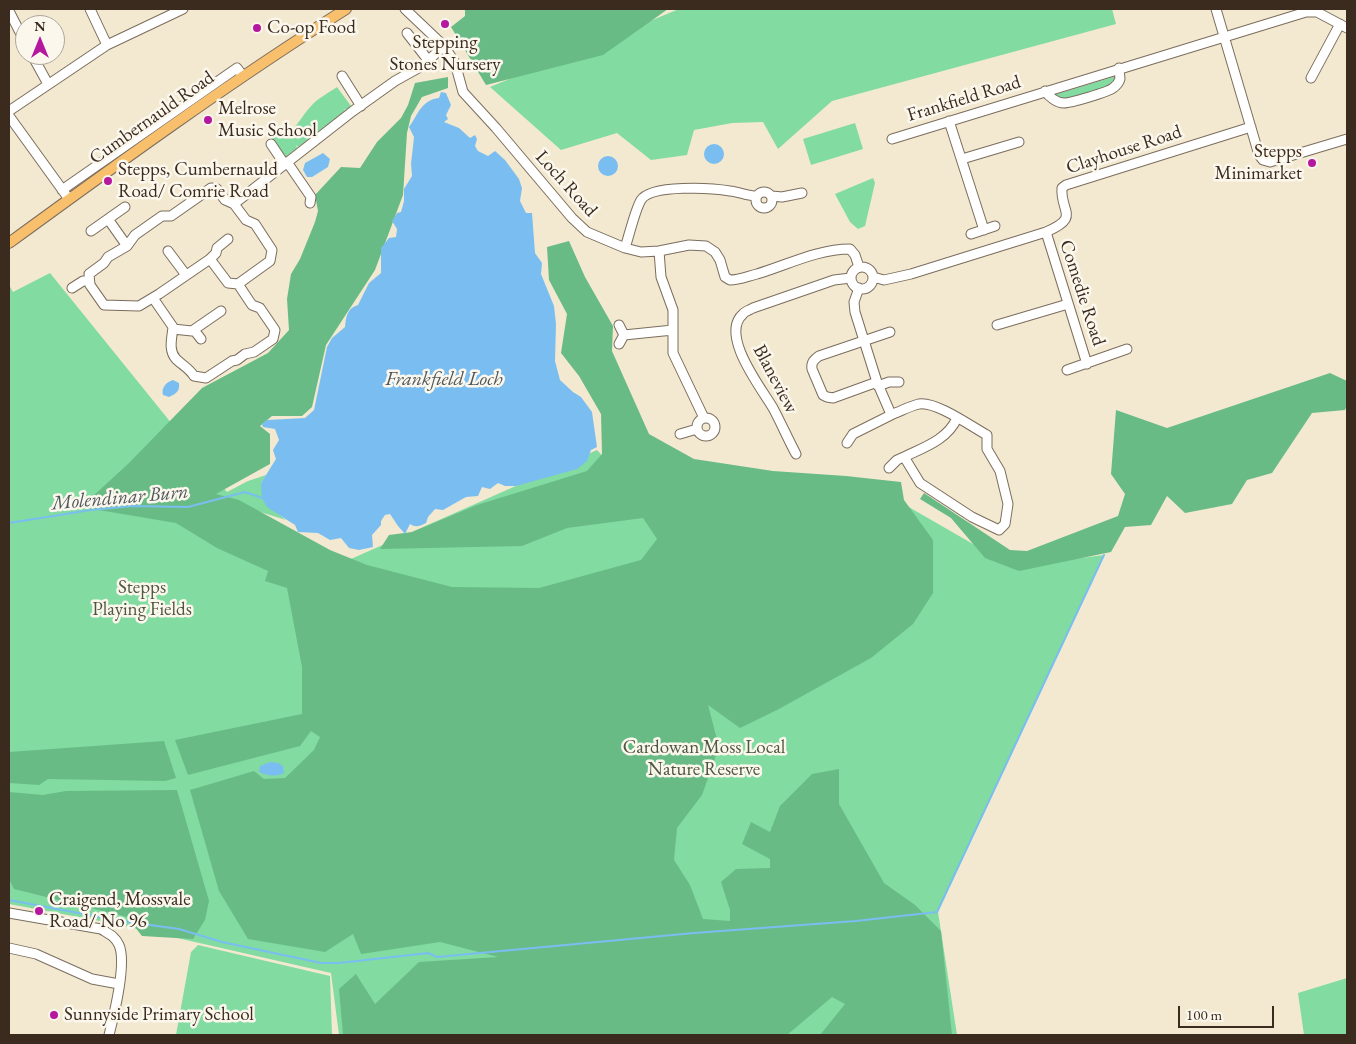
<!DOCTYPE html>
<html>
<head>
<meta charset="utf-8">
<style>
	body { margin:0 }
	#map { position:relative; width:1356px; height:1044px; overflow:hidden; background:#f3e9d1; font-family:"EB Garamond",serif }
	canvas { display:block }
	.frame { position:absolute; inset:0; border:10px solid #3b2a1e; pointer-events:none }
	.north { position:absolute; left:15px; top:15px; width:50px; height:50px; box-sizing:border-box; background:#fbf7ec; border:1px solid #aea59a; border-radius:50%; rotate:0deg; font-size:14px; font-weight:700; line-height:20px; text-align:center; color:#3b2a1e }
	.north::after { content:''; display:block; margin:auto; width:18px; height:22px; background:#b5179e; clip-path:polygon(50% 0,100% 100%,50% 72%,0 100%) }
	.scale { position:absolute; left:1178px; top:1006px; width:96px; height:22px; box-sizing:border-box; border:2px solid #3b2a1e; border-top:0; padding-left:6px; font-size:15px; line-height:18px; white-space:nowrap; color:#3b2a1e; -webkit-text-stroke:4px #fbf7ec; paint-order:stroke }
</style>
</head>
<body>
<div id="map">
<canvas width="1356" height="1044"></canvas>
<div class="frame"></div>
<div class="north">N</div>
<div class="scale">100 m</div>
</div>
<script>
const g = document.querySelector('canvas').getContext('2d');
g.lineJoin = 'round';
function fill(path, color) {
  g.fillStyle = color;
  g.fill(path, 'evenodd');
}
function strokePath(path, color, width, dash) {
  g.strokeStyle = color;
  g.lineWidth = width;
  g.lineCap = dash ? 'butt' : 'round';
  g.setLineDash(dash || []);
  g.stroke(path);
}
function write(font, color, halo, rows, align = 'center') {
  g.font = font + ' "EB Garamond",serif';
  g.lineWidth = 5;
  g.setLineDash([]);
  g.textBaseline = 'middle';
  g.strokeStyle = halo;
  g.fillStyle = color;
  for (const [text, x, y, turn = 0] of rows) {
    g.save();
    g.translate(x, y);
    g.rotate((+turn || 0) * Math.PI / 180);
    g.textAlign = isNaN(turn) ? turn : align;
    if (halo) g.strokeText(text, 0, 0);
    g.fillText(text, 0, 0);
    g.restore();
  }
}
fill(new Path2D(`
	M679,9h433l4,15 -284,77 -54,48 -15,-27 -31,1 -38,7 -7,25 -36,5 -34,-27 -56,17 -71,-63z
	M1116,76l-3,9 -48,17 -11,-7z
	M337,87l14,19 -5,4 -2,-1 1,2 -47,36 -2,-2 1,3 -14,11 -13,-20c30,-9 23,-13 42,-34 5,-6 18,-13 25,-18z
	M855,123l8,26 -52,16 -8,-26z
	M873,178l2,5 -10,43 -7,3 -8,-7 -15,-28z
	M50,273l177,219 21,-11 18,-6 -5,8 20,33 5,4 -48,-15 61,77 298,-132 39,41 231,-8 146,84 91,-12 -166,357 19,123h-618l-8,-62 -215,-49 -107,-20v-619l4,7z
	M198,945l132,31 2,59h-156l15,-83z
	M1347,978v57h-43l-6,-42z`), '#82dba0');
fill(new Path2D(`
	M465,9h203l-65,46 -117,30 -35,-58 14,-11z
	M448,77v11l-26,9 -11,19 -4,17 -4,62 -28,75 -49,75 -14,62 -10,9h-30l-12,10 10,8v30l-54,30 23,6 91,50 37,15 85,22 87,1 102,-28 16,-21 -14,-21 -76,10 -45,18 -142,3 9,-14 23,-3 65,-27 110,-34 15,-17 -1,-40 -22,-38 -18,-23 6,-39 -18,-34 -2,-33 22,-6 16,36 28,49 -1,25 37,83 45,25 79,12 73,5 55,6 3,18 29,40v53l-20,31 -42,34 -94,52 -37,18 -32,-23 11,42 -17,48 -25,33 -3,32 16,25 13,34 27,2v-11l-9,-28 15,-13 34,-1v-9l-28,-15 9,-22 19,10 10,-26 32,-32 27,-5v35l45,79 31,22 26,26 11,104h-132l25,-31 -13,-7 -45,38h-444l-4,-46 17,-15 19,30 44,-42 79,-5 -58,-15 -79,12 -8,-20 -28,18 -77,-13 -29,-48 -29,-101 64,-19 10,8 21,-1 29,-28 6,-13 -9,-6 -11,15 -112,29 -13,-35 127,-26v-47l-15,-79 -22,-7 3,-10 -51,-23 -41,-25 -95,-16 47,-43 74,-76 66,-35 21,-23 -2,-31 4,-25 9,-15 15,-37 3,-11 -3,-16 26,-28 19,1 17,-26 24,-24 7,-13 7,-22z
	M1330,373l17,8v24l-2,5 -33,3 -40,60 -25,7 -15,24 -47,9 -18,-17 -16,29 -26,2 -14,25 -92,19 -34,-13 -34,-40 -31,-19 4,-6 86,57 17,1 91,-35 7,-22 -14,-20 5,-64 51,18z
	M164,741l12,37 -11,3 -117,-2 -9,6 -30,-2v-31z
	M177,790l32,111 -4,19 -12,19 -51,-3 -15,-19 -113,-28 -5,-10v-87l34,3 23,-4z`), '#69bb86');
fill(new Path2D(`
	M441,92l5,1 5,12 -5,10 2,4 -4,3 15,6 11,10 5,-3 2,4 -2,7 3,5 10,5 7,-5 10,9 14,19 3,9 -2,13 6,12h6l3,40 7,10 -1,11 13,32 2,18 -1,37 5,19 13,12 8,5 11,15 5,35 -6,3 -4,11 -10,8 -61,17h-11l-7,-3 -8,6 -8,-2 -4,9 -12,1 -23,13 -8,-1 -7,8 -2,6c-6,3 -10,5 -16,1l-5,10 -7,-8 -8,-12 -5,1 -4,6v4l-9,10 1,12 -14,3 -10,-2 -8,-10 -11,2 -12,-7 -20,-1 -3,-7 -28,-18 -5,-9 -1,-15 15,-24 -3,-9 6,-10 -4,-11 -12,-2 -1,-3 5,-4 38,-2 9,-8 13,-63 5,-9 13,-11c1,-10 2,-19 13,-22l11,-22 12,-10v-25l8,-10 7,-1 1,-8 -5,-8 5,-8 4,-1 3,-11v-12l8,-13 -1,-12 3,-27 -5,-10c9,-12 12,-27 30,-29z
	M704 154a10 10 0 1 1 20 0a10 10 0 1 1-20 0Z
	M323,153l7,6 -2,8 -16,10h-5l-4,-7 2,-7z
	M598 166a10 10 0 1 1 20 0a10 10 0 1 1-20 0Z
	M173,380l6,3c1,8 -3,11 -10,14l-6,-2c-2,-7 3,-13 10,-15z
	M270,762l8,1 5,3 1,7c-8,4 -17,3 -25,-1l1,-6z`), '#7abef1');
strokePath(new Path2D(`
	M9,523l82,-13 41,-4 56,1 57,-15 17,6
	M9,900l112,21 58,8 43,13 99,21h18l89,-10 9,4 257,-24 162,-12 81,-9 167,-357`), '#7abef1', 2);
const minor = new Path2D(`
	M90,9l17,36
	M405,9l39,37 11,17 8,29 33,36 76,90 15,14 38,16 16,4 18,-1 30,-6 17,1 9,6 5,8 5,17 5,3c9,0 18,-4 27,-6 30,-9 61,-25 93,-25l5,6 4,12
	M1216,9l43,146 4,5 7,2 77,-23
	M9,11l16,31
	M407,33l21,27
	M32,55l16,29
	M342,76l19,30
	M1311,78l29,-54
	M1045,91c4,6 12,12 19,12 7,0 44,-11 49,-15 3,-2 6,-6 7,-9l-1,-11
	M9,111l98,-66 76,-36
	M9,116l60,83
	M949,121l35,109
	M892,139l414,-127h11l30,16
	M271,144l14,21
	M962,159l57,-17
	M287,162l24,35 -1,6
	M211,188l6,1 8,11 9,4 12,16 9,4 17,26 -2,11 -32,23 -10,-1 -18,-24 -51,35 -20,12 -35,-1 -14,-20 -1,-11 15,-11 4,-6 19,-11 8,-11 27,-19h9z
	M62,190l175,-122 6,8
	M756 200a8 8 0 1 1 16 0a8 8 0 1 1-16 0Z
	M772,196l10,1 20,-4
	M234,204l119,-93 42,-30 27,-15 22,-20
	M108,219l19,27
	M91,231l34,-24
	M1046,232l41,132
	M971,234l24,-8
	M625,248c4,-12 10,-38 16,-48 10,-16 72,-12 89,-9 10,1 17,5 27,5
	M168,251l18,24
	M659,251l2,26 12,33v43l31,65
	M210,259l6,-6 1,-5 11,-9
	M851 278a11 11 0 1 1 22 0a11 11 0 1 1-22 0Z
	M873,277l11,3 27,-6 135,-42c35,-15 14,-20 16,-44l4,-3 185,-58
	M72,288l11,-7h6
	M859,288l-5,14 1,10 22,70 13,30 3,2c8,-3 17,-8 26,-10 17,-3 53,23 68,31v14l13,22 8,33 -3,20 -6,6 -27,-13 -52,-34 -14,-23v-4c19,-9 42,-17 51,-38
	M153,298l20,29c-1,11 -5,23 3,32 6,6 13,9 18,17l12,2 26,-17 5,-1 8,-6 9,-2 19,-13 2,-9 -15,-22 -8,-3 -14,-21
	M619,325l5,10 -5,9
	M997,325l71,-21
	M173,329l19,2 29,-20
	M194,330l7,9
	M624,335l49,-5
	M1067,370l60,-21
	M877,382l-44,16 -6,-1 -4,-2 -11,-26c-1,-7 2,-9 7,-13l71,-24
	M878,386l11,-4h10
	M697 427a9 9 0 1 1 18 0a9 9 0 1 1-18 0Z
	M680,434l17,-5
	M847,443l6,-9 40,-20
	M796,454c-8,-15 -15,-31 -23,-46 -11,-19 -54,-73 -30,-94 2,-3 7,-4 10,-6l81,-28 17,-2
	M889,468l8,-8 9,-4
	M9,913l92,16c8,5 14,7 18,16 8,18 -5,70 -10,90
	M9,948l27,6 56,25 27,5`);
const major = new Path2D(`
	M9,243c111,-81 221,-161 337,-234`);
strokePath(minor, '#7b6d5d', 11);
strokePath(major, '#7b6d5d', 12);
strokePath(minor, '#fff', 9);
strokePath(major, '#f8bf6c', 10);
for (const [x, y, r, color] of [
	[445,24,5,"#b5179e"],
	[257,28,5,"#b5179e"],
	[208,120,5,"#b5179e"],
	[1312,163,5,"#b5179e"],
	[108,181,5,"#b5179e"],
	[39,911,5,"#b5179e"],
	[54,1015,5,"#b5179e"]
]) {
  const dot = new Path2D();
  dot.arc(x, y, r, 0, 2 * Math.PI);
  g.fillStyle = color;
  g.fill(dot);
  strokePath(dot, '#fbf7ec', 2);
}
write('19px', '#3b2a1e', '#fbf7ec', [
	["Co-op Food",267,28],
	["Stepping",445,43,"center"],
	["Stones Nursery",445,65,"center"],
	["Melrose",218,109],
	["Music School",218,131],
	["Stepps",1302,152,"right"],
	["Minimarket",1302,174,"right"],
	["Stepps, Cumbernauld",118,170],
	["Road/ Comrie Road",118,192],
	["Craigend, Mossvale",49,900],
	["Road/ No 96",49,922],
	["Sunnyside Primary School",64,1015]
], 'left');
write('19px', '#3b2a1e', '#fbf7ec', [
	["Frankfield Road",964,99,-17],
	["Cumbernauld Road",152,118,-35],
	["Clayhouse Road",1124,150,-18],
	["Loch Road",566,184,48],
	["Comedie Road",1082,293,72],
	["Blaneview",775,379,62]
]);
write('19px', '#4d563e', '#fbf7ec', [
	["Stepps",142,588],
	["Playing Fields",142,610],
	["Cardowan Moss Local",704,748],
	["Nature Reserve",704,770]
]);
write('italic 20px', '#4e565d', '#fbf7ec', [
	["Frankfield Loch",444,380],
	["Molendinar Burn",120,498,-5]
]);
</script>
</body>
</html>
